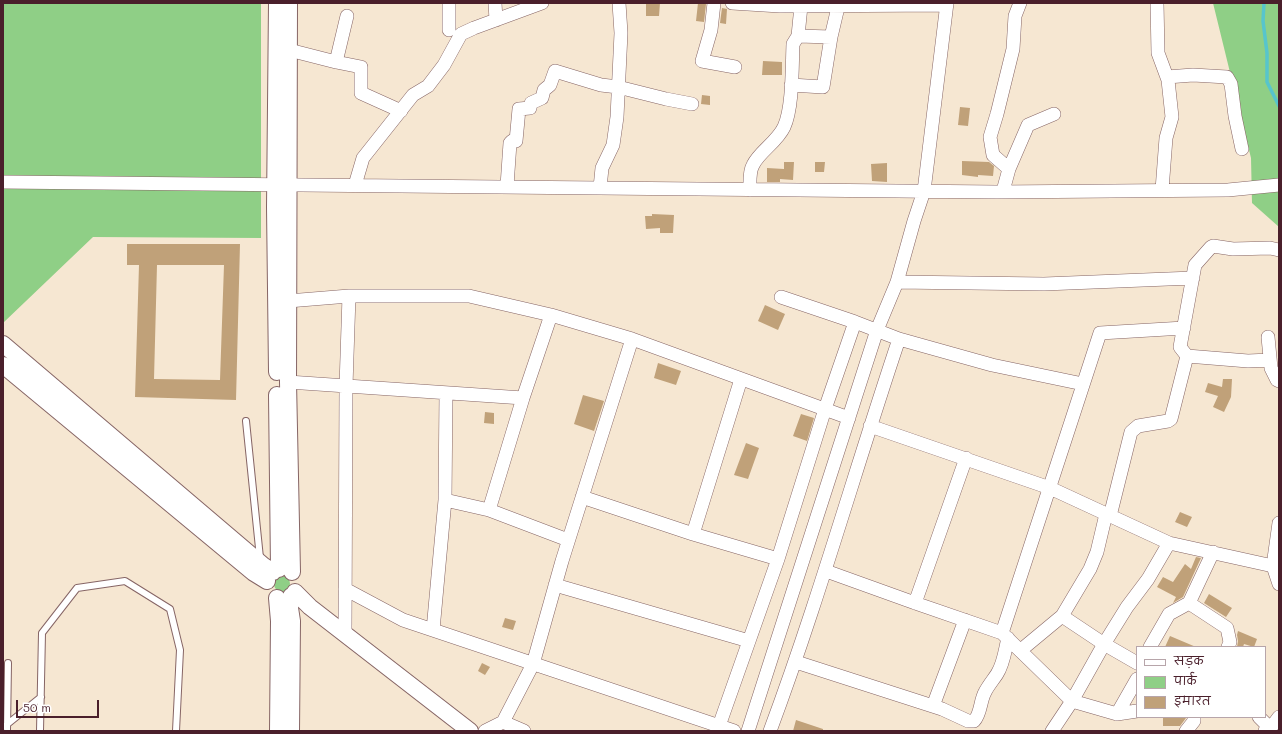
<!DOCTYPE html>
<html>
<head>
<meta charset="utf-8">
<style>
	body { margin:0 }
	#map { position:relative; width:1282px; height:734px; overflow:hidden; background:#f6e7d2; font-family:Mali,"Playpen Sans Deva",sans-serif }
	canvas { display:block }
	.frame { position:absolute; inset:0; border:4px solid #4a1f2b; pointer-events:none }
	.legend { position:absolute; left:1136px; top:646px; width:130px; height:72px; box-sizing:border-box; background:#fff; border:1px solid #b7a5aa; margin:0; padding:5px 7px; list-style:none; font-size:12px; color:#4a1f2b }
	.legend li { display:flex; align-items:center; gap:8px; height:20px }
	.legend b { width:20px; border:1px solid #b7a5aa }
	.scale { position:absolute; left:16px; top:700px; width:83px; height:18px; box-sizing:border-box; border:2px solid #4a1f2b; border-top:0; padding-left:5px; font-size:12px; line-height:14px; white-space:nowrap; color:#4a1f2b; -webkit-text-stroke:3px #fff; paint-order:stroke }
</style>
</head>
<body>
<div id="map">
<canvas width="1282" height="734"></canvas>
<div class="frame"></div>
<ul class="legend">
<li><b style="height:5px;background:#fff"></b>सड़क</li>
<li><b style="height:11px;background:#8fcf86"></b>पार्क</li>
<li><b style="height:11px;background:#c0a179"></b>इमारत</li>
</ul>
<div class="scale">50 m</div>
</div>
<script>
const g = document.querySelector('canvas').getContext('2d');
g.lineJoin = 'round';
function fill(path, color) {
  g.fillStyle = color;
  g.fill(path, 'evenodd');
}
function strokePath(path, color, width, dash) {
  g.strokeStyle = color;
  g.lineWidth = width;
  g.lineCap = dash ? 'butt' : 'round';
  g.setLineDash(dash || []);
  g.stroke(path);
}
fill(new Path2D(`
	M3,3h258v235l-168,-1 -90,86z
	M1213,3h66v224l-27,-24 -1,-45z
	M274 584a8 8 0 1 1 16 0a8 8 0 1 1-16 0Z`), '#8fcf86');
strokePath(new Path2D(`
	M1264,3l-1,18 4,32v29l12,24`), '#57c5cc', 3.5);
fill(new Path2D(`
	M646,3h14l-1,13h-13z
	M698,3l8,1 -2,18 -8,-1z
	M722,8l5,1 -1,15 -6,-1z
	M763,61l19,1v13h-20z
	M702,95l8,1v9l-9,-1z
	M960,107l10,1 -2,18 -10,-1z
	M962,161l27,1 5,4 -1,10 -15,-1v2l-16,-2z
	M784,162h10l-1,18 -13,-1v3h-13v-14l17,1z
	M815,162h10l-1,10h-9z
	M887,163v19l-15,-1 -1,-17z
	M652,214l22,1 -1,18h-13v-5l-14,1 -1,-13h7z
	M127,244h113l-4,156 -101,-3 4,-132h-12zM157,265h67l-4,115 -66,-1z
	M765,305l20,9 -7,16 -20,-9z
	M658,363l23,8 -5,14 -22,-7z
	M1223,379h9l-1,18 -7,15 -11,-5 5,-11 -13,-4 3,-9 14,4z
	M583,395l21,6 -10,30 -20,-7z
	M485,412l9,1v11l-10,-1z
	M801,414l13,4 -7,23 -14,-5z
	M746,443l13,5 -11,31 -14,-4z
	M1180,512l12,5 -5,10 -12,-5z
	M1196,557l5,1 -18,39 -10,6 3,-6 -19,-10 6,-10 10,5 12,-18 6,5z
	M1209,594l23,14 -6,9 -22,-14z
	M505,618l11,3 -3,9 -11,-3z
	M1238,631l19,8 -3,8 -10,-3 -1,3h-6l1,-6 -1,-6z
	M1170,636l26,11h-31z
	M482,663l8,4 -5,8 -7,-4z
	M1163,717h23v1l-6,8h-17z
	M796,720l27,9v2h-30z`), '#c0a179');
const service = new Path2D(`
	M246,421l14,137
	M5,726l36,-29
	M7,731l1,-68
	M40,731l2,-98 35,-45 48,-7 45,28 10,41 -4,81`);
const minor = new Path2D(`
	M449,3v27
	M495,3l1,17
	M714,3l-3,27 -9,31 33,6
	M732,3l48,3 167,-1
	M1157,3l1,50 10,27 4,37 -6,21 -4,52
	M798,36l33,1
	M289,50l47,12 25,5v26l40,18
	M336,62l11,-46
	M1167,77l26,-2 34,2 4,7 4,32 7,33
	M791,85l32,2 8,-50 8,-34
	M1009,169l-16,-14 -3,-18 7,-23 16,-65 2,-33 5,-13
	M3,182l994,10 231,-2 51,-5
	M355,185l8,-27 50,-63 15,-9 16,-21 17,-31 13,-6 68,-25
	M507,186l3,-43 2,-2h4l3,-32 11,-1 1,-5 11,-5 2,-8 6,-5 5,-14 46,14 17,2 48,12 26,5
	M600,188l2,-20 11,-23 4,-28 4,-84 -2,-30
	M750,190c0,-8 -1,-18 3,-25 6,-13 24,-23 31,-38 9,-19 8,-61 9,-83l5,-8 3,-30
	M1003,191l6,-22 19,-44 26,-11
	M897,282l147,2 149,-6
	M781,297l74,25 44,17 93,26 91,19
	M288,301l61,-5h120l82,19 81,24 217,79
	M1268,337l3,31 6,12 2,1
	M1270,360l-22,1 -61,-5 -7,-9 15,-82 16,-18 2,-1 20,3 37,-1 9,2
	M288,382l235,16
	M870,426l180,62 119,55
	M582,497l111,37 85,25
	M445,500l44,10 79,30
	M489,510l34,-112 28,-83
	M1110,516l21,-84 7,-6 30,-5 3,-2 16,-63
	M1279,523l-6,43 6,18
	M693,534l48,-155
	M826,571l89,32 87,30 70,68 45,13 20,-3
	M555,585l194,56
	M345,589l58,31 331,111
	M915,603l51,-145
	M1189,603l38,25 3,14 -2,5
	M1062,616l42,28 33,19
	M433,630l12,-130 1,-107
	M1002,633l98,-300 84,-5
	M345,634l1,-248 3,-90
	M1150,647l19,-33 20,-11 24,-51
	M1021,650l41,-34 28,-47 7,-17 9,-38
	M796,662l146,47 26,12h6c7,-7 6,-20 11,-29 3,-6 8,-12 12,-18 7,-11 8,-24 11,-36
	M933,706l32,-86
	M1117,714l20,-35
	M1259,717l8,8 -2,6
	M503,722l21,9
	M1273,725l6,-8
	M719,726l59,-167 47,-150 30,-87
	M485,731l18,-9 30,-58 29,-103 70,-222
	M748,731l129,-401 20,-48 17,-61 10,-30 23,-188
	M770,731c48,-129 85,-261 129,-392
	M1052,731l20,-30 32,-57 23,-37 21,-28 21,-36 104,23
	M1186,731l8,-10v-4`);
const tertiary = new Path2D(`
	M277,3l-2,204 2,165
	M289,3l-1,379 4,190
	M3,344l261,222 9,6
	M3,365l251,208 13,8
	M277,395l2,174
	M295,592l15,15 160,124
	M277,598l2,23 -1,110
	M291,731l1,-110 -2,-13 1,-12`);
strokePath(service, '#866565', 8);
strokePath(minor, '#866565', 14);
strokePath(tertiary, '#866565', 18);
strokePath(service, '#fff', 6);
strokePath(minor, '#fff', 13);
strokePath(tertiary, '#fff', 16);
</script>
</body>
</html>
